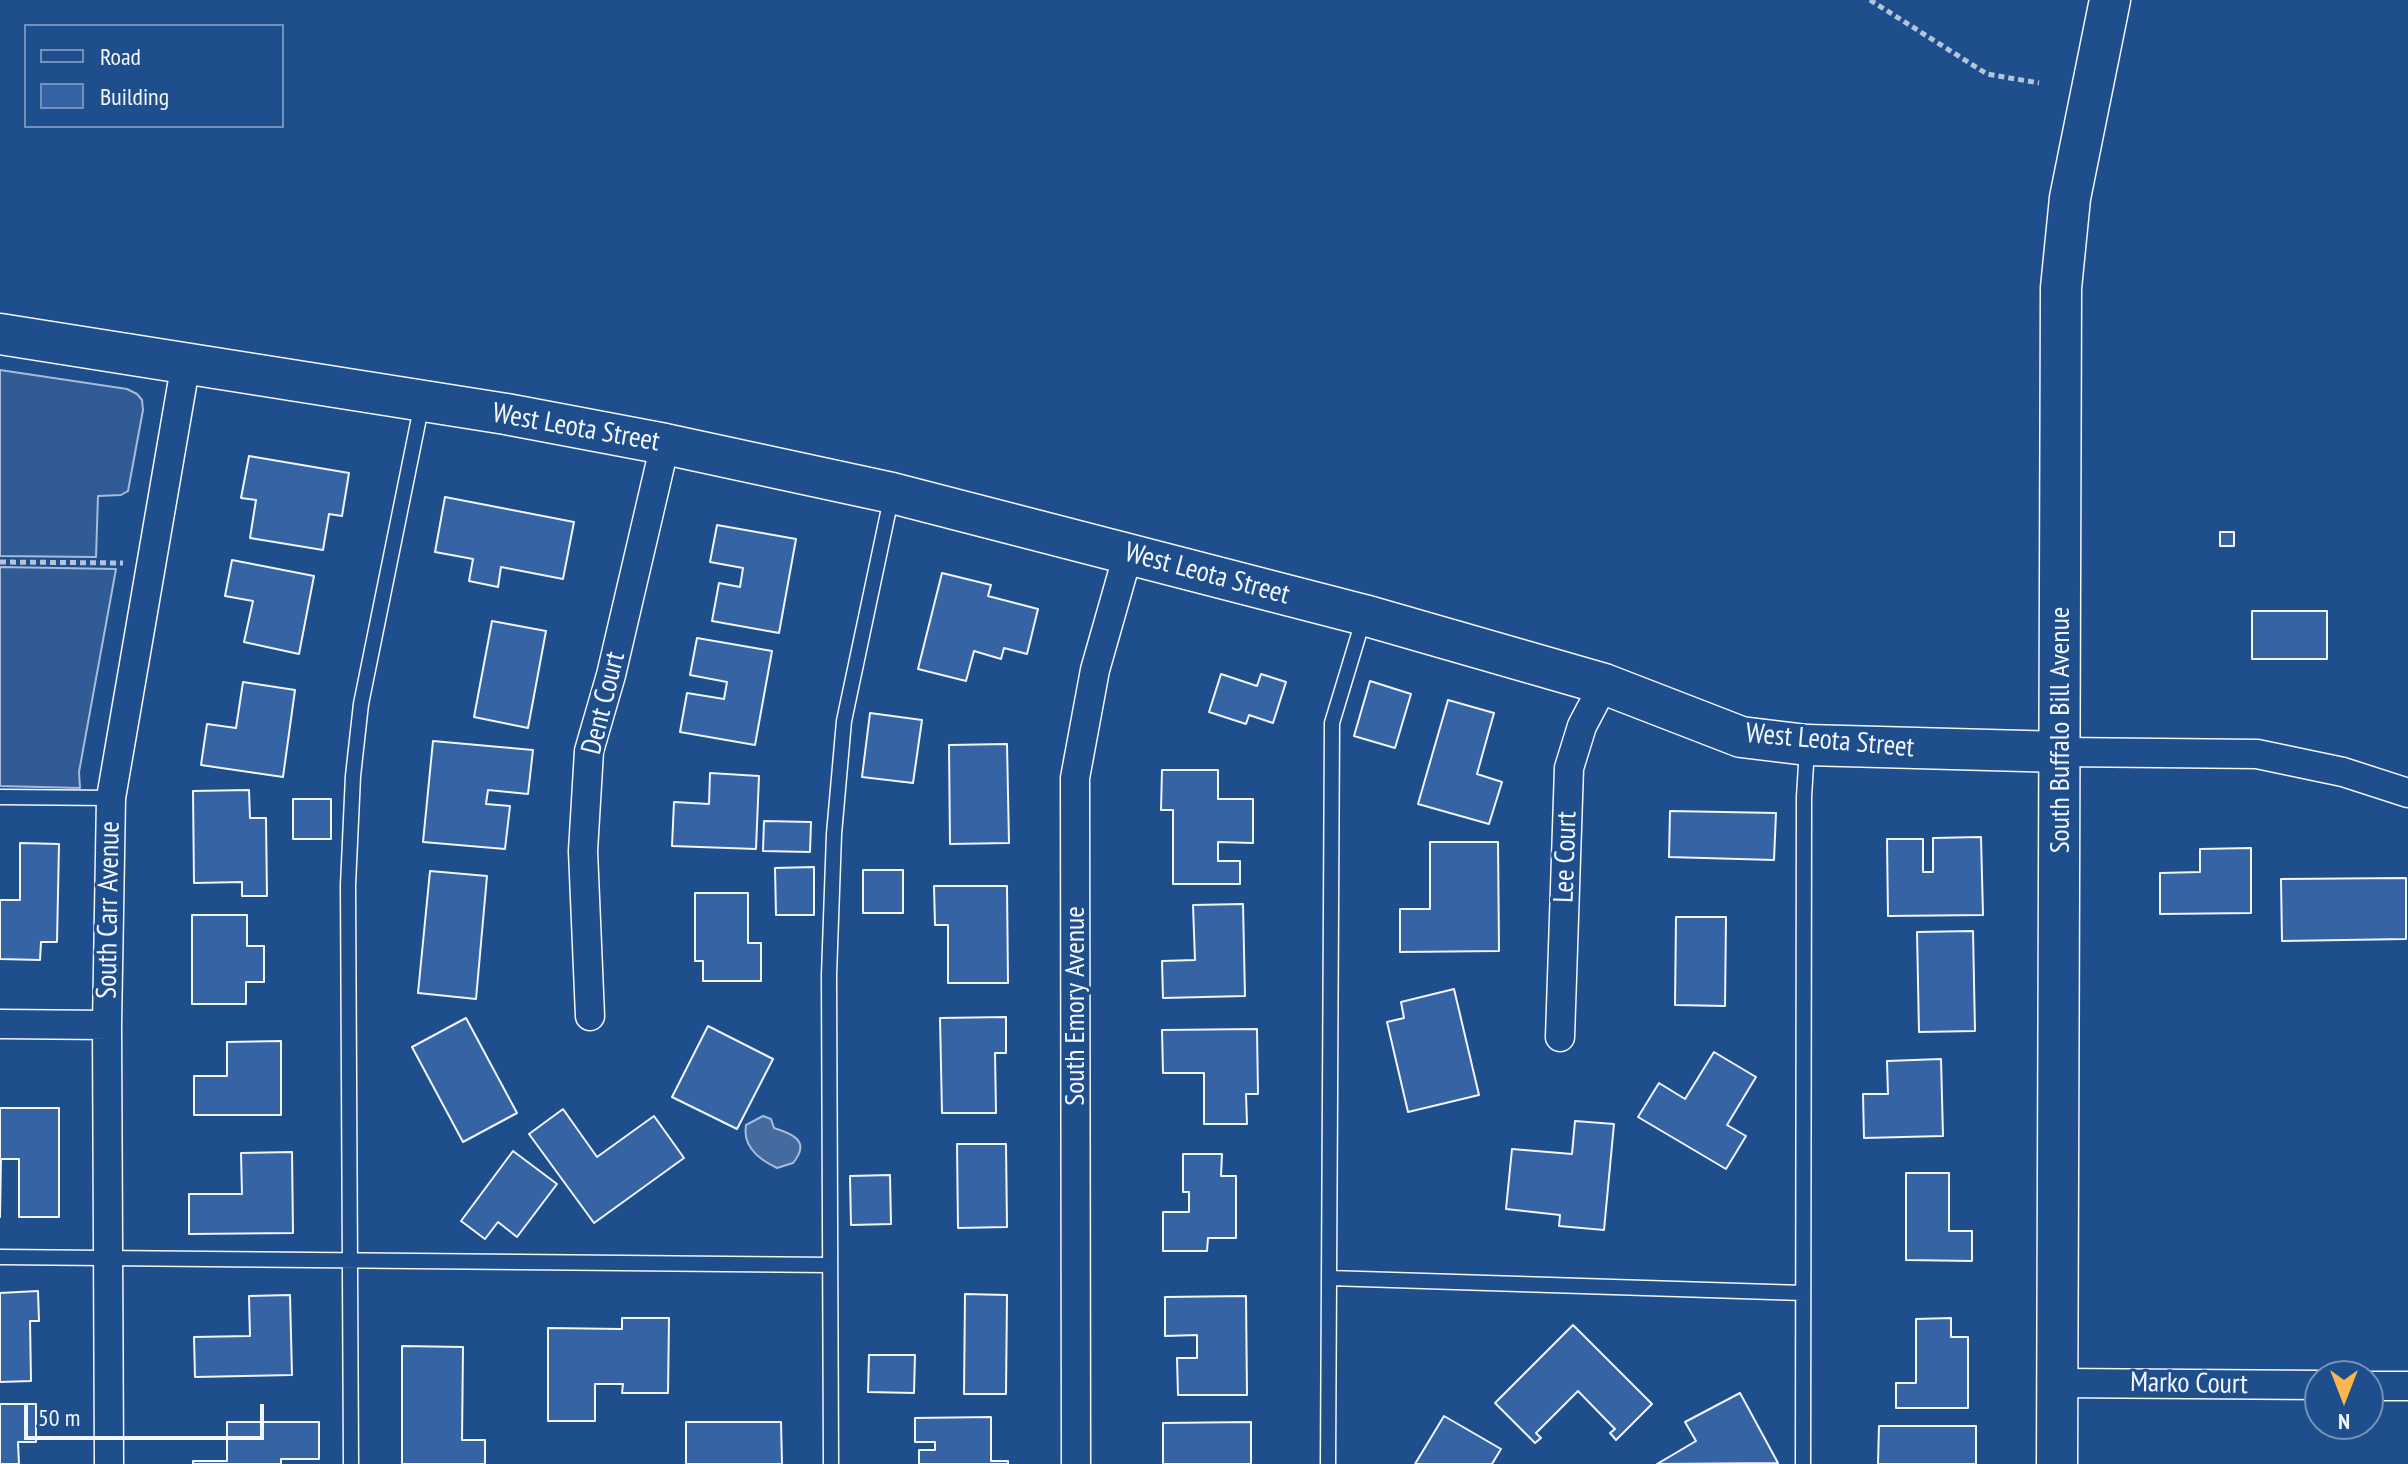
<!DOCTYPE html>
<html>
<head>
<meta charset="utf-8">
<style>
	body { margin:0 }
	#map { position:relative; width:2408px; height:1464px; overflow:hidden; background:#1f4e8c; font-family:"PT Sans Narrow",sans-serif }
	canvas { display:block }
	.legend { position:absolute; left:24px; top:24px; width:260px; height:104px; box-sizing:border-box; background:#1f4e8c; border:2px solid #7391ba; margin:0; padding:10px 14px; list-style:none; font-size:24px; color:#f2f6ff }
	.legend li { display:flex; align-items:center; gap:16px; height:40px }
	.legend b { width:40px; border:2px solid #7391ba }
	.north { position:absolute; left:2304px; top:1360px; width:80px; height:80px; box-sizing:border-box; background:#1f4e8c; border:2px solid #7391ba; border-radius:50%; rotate:180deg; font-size:22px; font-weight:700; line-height:32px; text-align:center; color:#f2f6ff }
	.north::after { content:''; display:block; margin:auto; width:28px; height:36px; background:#ffb74d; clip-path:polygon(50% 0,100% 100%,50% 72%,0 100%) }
	.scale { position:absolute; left:24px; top:1404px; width:240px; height:36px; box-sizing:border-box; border:4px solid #f2f6ff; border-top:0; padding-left:10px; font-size:24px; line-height:28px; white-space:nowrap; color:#f2f6ff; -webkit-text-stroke:6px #1f4e8c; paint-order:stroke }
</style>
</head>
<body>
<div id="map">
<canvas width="2408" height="1464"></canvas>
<ul class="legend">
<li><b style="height:10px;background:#1f4e8c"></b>Road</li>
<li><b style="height:22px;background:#3563a3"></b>Building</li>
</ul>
<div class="north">N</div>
<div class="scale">50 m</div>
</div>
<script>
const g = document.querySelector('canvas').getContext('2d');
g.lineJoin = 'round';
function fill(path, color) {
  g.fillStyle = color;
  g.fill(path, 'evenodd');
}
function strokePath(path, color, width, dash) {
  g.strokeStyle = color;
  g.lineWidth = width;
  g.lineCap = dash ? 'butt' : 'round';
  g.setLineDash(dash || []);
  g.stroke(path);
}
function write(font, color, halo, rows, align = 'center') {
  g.font = font + ' "PT Sans Narrow",sans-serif';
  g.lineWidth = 6;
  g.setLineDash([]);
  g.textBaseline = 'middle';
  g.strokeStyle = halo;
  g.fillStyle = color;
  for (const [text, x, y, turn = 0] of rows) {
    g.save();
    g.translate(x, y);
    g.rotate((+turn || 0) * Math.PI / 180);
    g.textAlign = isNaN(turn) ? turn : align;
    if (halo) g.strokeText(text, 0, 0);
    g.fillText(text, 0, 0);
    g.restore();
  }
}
const built = new Path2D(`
	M0,370l127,19 10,5 5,6 1,10 -15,81 -7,4 -23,1 -2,61 -96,-1z
	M0,567l116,2 -37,203 1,16 -80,-2z`);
fill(built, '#305b95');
strokePath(built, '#a8bbd7', 2);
const water = new Path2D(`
	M763,1116l8,3 3,9c19,6 37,13 19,35l-16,5c-17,-8 -35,-21 -31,-43z`);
fill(water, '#446ba0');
strokePath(water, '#a8bbd7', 2);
const building = new Path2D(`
	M249,456l100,17 -7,43 -13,-2 -6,36 -73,-12 6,-38 -15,-2z
	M445,497l129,25 -11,57 -62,-12 -3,20 -29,-6 4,-22 -38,-7z
	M717,525l79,14 -17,94 -67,-12 7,-38 21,4 3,-19 -33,-6z
	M2220,532h14v14h-14z
	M232,560l82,16 -15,78 -55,-12 9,-41 -28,-5z
	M942,573l49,12 -3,11 50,13 -11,45 -23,-6 -3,11 -27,-8 -8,30 -48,-12z
	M2252,611h75v48h-75z
	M492,621l54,10 -18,97 -54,-11z
	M697,638l75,13 -17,94 -75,-13 7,-39 37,6 3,-17 -37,-7z
	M1221,674l36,12 4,-12 25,8 -13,41 -24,-8 -3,9 -37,-12z
	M1370,681l41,13 -16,54 -41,-12z
	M243,682l52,8 -12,87 -82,-12 6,-41 29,4z
	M1448,700l46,13 -17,61 25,8 -13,42 -71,-20z
	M870,713l52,7 -9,63 -51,-6z
	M433,741l100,9 -5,44 -40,-4 -2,14 24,2 -5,43 -82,-7z
	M1007,744l2,99 -59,1 -1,-99z
	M1162,770h56v29h35v44l-35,-1v19h22v23h-67v-74h-12z
	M710,773l49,3 -3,73 -84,-3 2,-44 35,2z
	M249,790l1,28h16l1,78h-25v-14l-48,1 -1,-92z
	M293,799h38v40h-38z
	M1670,811l106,2 -2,47 -105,-3z
	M764,821l47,1 -1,30 -47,-1z
	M1981,837l2,78 -95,1 -1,-77h36v33h10v-34z
	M1430,842h68l1,109 -99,1v-43h30z
	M20,843l39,1 -2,98h-16l-1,18 -40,-1v-59h20z
	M2251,848v65l-91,1v-41l40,-1v-23z
	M814,867v48h-38l-1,-47z
	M863,870h40v43h-40z
	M430,871l57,5 -11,123 -58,-6z
	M2406,878v61l-124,2 -1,-62z
	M934,886h73l1,97h-60v-58h-13z
	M695,893h53v50h13v38h-58v-20h-8z
	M1243,904l2,92 -82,2 -1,-37 33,-1 -2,-55z
	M192,915h55v31h17v36h-18v22h-54z
	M1676,917h50l-1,89 -50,-1z
	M1973,931l2,100 -56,1 -2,-100z
	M1454,989l25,106 -71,17 -21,-90 17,-4 -3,-16z
	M1006,1017v36h-11l1,60h-54l-2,-95z
	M466,1018l51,95 -54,29 -51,-95z
	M708,1026l65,33 -36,70 -65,-32z
	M1257,1029l1,65h-12l1,30h-43v-51h-41l-1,-43z
	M281,1041v74h-87v-39h33v-34z
	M1714,1052l42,25 -29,48 19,11 -20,33 -88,-52 21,-34 26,16z
	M1941,1059l2,77 -79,2 -1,-44h25l-1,-33z
	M0,1108h59v109h-40v-58h-18l-1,58z
	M563,1109l34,48 57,-41 30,42 -90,65 -65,-89z
	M1575,1121l39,3 -10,106 -45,-4 1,-11 -54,-6 6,-60 60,5z
	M957,1144h49l1,83 -49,1z
	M513,1151l44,33 -40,53 -19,-15 -13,17 -24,-18z
	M292,1152l1,81 -104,1v-40h53l-1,-41z
	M1183,1154h39l-1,22h15v62h-28l-1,13h-44v-39h26v-20h-6z
	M1906,1173h43v58h23v30l-66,-1z
	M890,1175l1,49 -40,1 -1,-49z
	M38,1291l1,30h-9l1,60 -31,1v-89z
	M965,1294l42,1 -1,99h-42z
	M290,1295l2,80 -97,2 -1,-40 56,-1 -1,-40z
	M1246,1296l1,99h-69l-1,-37h20v-23l-32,1v-39z
	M622,1318h47l-1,75h-46l1,-9h-28v37h-47v-93l74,1z
	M1951,1318v19h17v71h-72v-25h20v-64z
	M1573,1325l79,79 -36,36 -6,-7 5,-4 -37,-38 -42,42 5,5 -6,5 -40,-40z
	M402,1346l61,1 -1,93h23v24h-83z
	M869,1355h46l-1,38 -46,-1z
	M1740,1393l38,70 -121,1 39,-23 -11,-19z
	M0,1404h36v38h-18l1,22h-19z
	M1444,1416l57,33 -9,15h-77z
	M991,1417v44h17v3h-89v-14h16v-8h-20v-24z
	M227,1422h92v37h-38v5h-88v-3h34z
	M686,1422h95l1,42h-96z
	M1251,1422v42h-88v-41z
	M1879,1426h97v38h-98z`);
fill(building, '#3563a3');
strokePath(building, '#f2f6ff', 2);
const lane = new Path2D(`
	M0,797l111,1
	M0,1257l830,8
	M1329,1278l474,15
	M351,1464l-3,-579 5,-109 8,-72 61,-301
	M831,1464l-2,-489 5,-141 10,-113 48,-227
	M1328,1464l4,-741 32,-106
	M1803,1464l1,-667 3,-49`);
const street = new Path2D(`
	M2061,752l196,2 86,18 65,21
	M590,1016l-7,-165 6,-100 22,-76 54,-231
	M0,1024l107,1
	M1560,1037l9,-269 13,-42 22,-42
	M2059,1383l261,2
	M2368,1386h40
	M109,1464l-2,-439 4,-227 75,-436
	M1076,1464l-1,-686 20,-108 33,-116`);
const secondary = new Path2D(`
	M0,334l506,80 159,30 227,49 472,122 240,69 137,53 66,8 254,7
	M2057,1464l4,-1176 9,-90 40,-198`);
strokePath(lane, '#f2f6ff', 17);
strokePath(street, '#f2f6ff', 31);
strokePath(secondary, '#f2f6ff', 43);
strokePath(new Path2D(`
	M1870,0l117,74 52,9
	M0,562l123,1`), '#b3c4dc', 5, [6, 4]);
strokePath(lane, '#1f4e8c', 14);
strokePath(street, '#1f4e8c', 28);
strokePath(secondary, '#1f4e8c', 40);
write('28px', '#f2f6ff', '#1f4e8c', [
	["West Leota Street",576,428,10],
	["West Leota Street",1207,574,15],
	["Dent Court",604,703,-76],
	["South Buffalo Bill Avenue",2061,730,-90],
	["West Leota Street",1830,741,5],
	["Lee Court",1566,857,-88],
	["South Carr Avenue",109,910,-89],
	["South Emory Avenue",1076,1006,-90],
	["Marko Court",2189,1384,1]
]);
</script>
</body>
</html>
